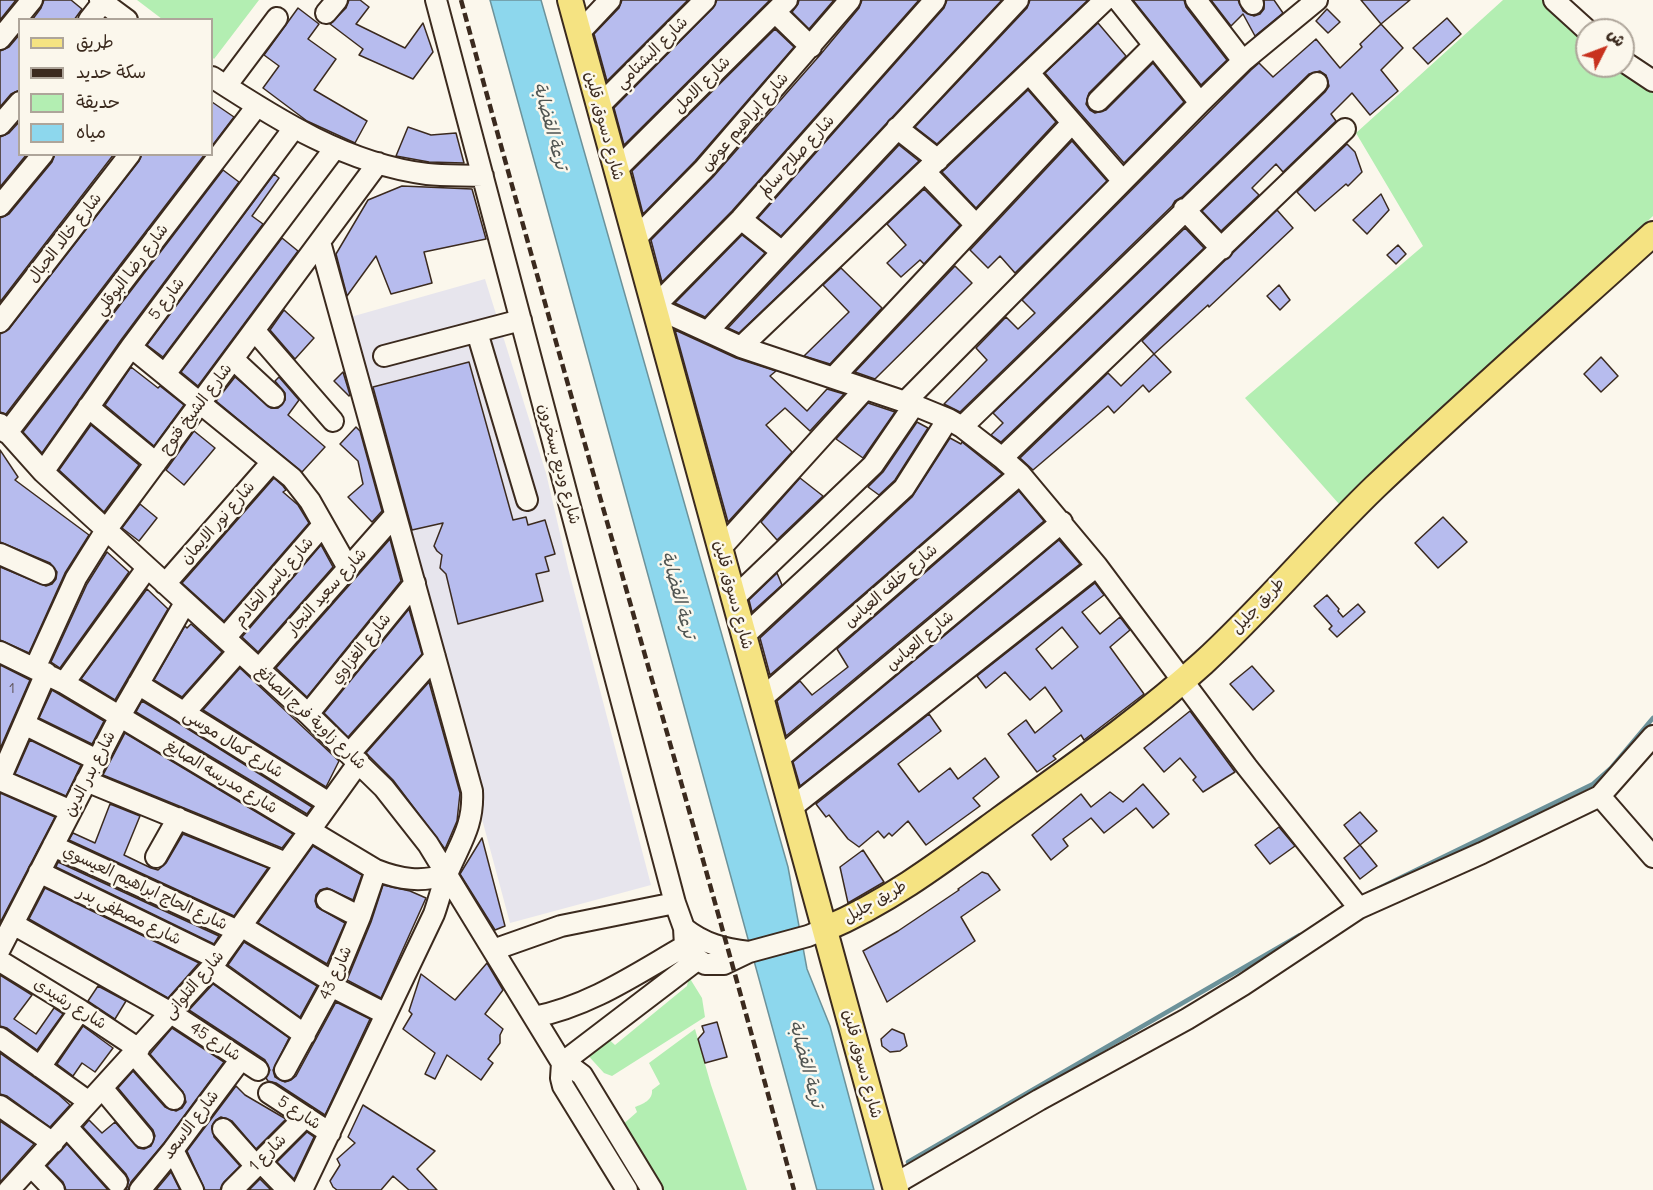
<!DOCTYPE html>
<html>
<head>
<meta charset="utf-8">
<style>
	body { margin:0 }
	#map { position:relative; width:1653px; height:1190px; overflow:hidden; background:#fbf7ec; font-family:Delius,"Playpen Sans Arabic",sans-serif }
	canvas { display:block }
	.legend { position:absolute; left:18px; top:18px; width:195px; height:138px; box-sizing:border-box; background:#fbf7ec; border:2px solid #aea59a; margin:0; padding:8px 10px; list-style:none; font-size:18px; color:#3b2a1e }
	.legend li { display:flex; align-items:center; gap:12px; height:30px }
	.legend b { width:30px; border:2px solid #aea59a }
	.north { position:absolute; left:1575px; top:18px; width:60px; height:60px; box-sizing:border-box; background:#fbf7ec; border:2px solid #aea59a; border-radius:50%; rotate:48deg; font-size:16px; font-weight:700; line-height:24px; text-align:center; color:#3b2a1e }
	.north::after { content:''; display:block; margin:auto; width:21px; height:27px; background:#c8321e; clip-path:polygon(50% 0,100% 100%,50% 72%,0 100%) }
</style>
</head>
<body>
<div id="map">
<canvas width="1653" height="1190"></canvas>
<ul class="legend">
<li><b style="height:8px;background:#f5e382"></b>طريق</li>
<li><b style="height:8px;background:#3b2a1e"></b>سكة حديد</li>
<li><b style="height:16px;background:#b3eeb2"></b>حديقة</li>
<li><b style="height:16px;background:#8dd7ed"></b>مياه</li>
</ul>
<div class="north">ش</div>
</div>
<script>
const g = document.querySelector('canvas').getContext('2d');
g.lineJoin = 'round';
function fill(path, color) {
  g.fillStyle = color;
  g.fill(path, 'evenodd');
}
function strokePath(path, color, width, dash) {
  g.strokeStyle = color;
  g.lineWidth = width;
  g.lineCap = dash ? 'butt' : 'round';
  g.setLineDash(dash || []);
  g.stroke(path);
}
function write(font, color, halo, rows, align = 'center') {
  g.font = font + ' Delius,"Playpen Sans Arabic",sans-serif';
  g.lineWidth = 5;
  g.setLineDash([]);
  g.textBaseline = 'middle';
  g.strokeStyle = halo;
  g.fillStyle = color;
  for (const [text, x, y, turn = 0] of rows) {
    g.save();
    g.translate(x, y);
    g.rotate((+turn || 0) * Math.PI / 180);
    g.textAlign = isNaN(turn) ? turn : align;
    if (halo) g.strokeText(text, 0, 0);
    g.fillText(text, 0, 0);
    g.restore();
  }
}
fill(new Path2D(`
	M485,279l61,194 22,95 83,317 -141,38 -163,-605z`), '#e7e5ed');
fill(new Path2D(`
	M137,0h122l-45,59 -2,-2v-37l-50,-1z
	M1503,0h42l42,38v28h30l36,20v130l-314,288 -94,-106 178,-152 -67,-113z
	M689,977l13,21 3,19 -93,59 -8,-3 -20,-22 20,-16 11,10 72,-59z
	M695,1029l16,56 36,105h-91l-36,-63 17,-15 -2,-5c8,-3 18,-7 17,-17l8,-6 -11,-21z`), '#b3eeb2');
const water = new Path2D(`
	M490,0h51l247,867 19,102 23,57 44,164h-57z
	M587,1097l61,93h-14l-54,-89z`);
fill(water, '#8dd7ed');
strokePath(water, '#6c929a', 1.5);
strokePath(new Path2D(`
	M1369,893l224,-109 18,-16 42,-50
	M908,1162l392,-227`), '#6c929a', 4.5);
const building = new Path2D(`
	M0,0h16l-16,20z
	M44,0h27l11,9 -8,11h-42l9,-12z
	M349,0h11l9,7 -13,17 49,24 18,-25 10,29 -20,27 -54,-24 4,-6 -33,-25 16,-16z
	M622,0h66l-81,81 -13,-47 25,-26z
	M717,0h53l-146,145 -10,-37 99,-100z
	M799,0h35l-25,29 -17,-17 6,-8z
	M862,0h57l-187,211 -70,71 -11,-42 62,-63 107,-122 39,-47z
	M947,0h55l-221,236 -23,-18 186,-210z
	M1030,0h58l-151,144 -22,-17 112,-119z
	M1133,0h51l2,7 41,53 -26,25z
	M1211,0h27l5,11 11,5 6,-2 4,-5v-9h10l9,13 -28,23 -12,-22 -12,12z
	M1361,0h49l-29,24z
	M298,8l21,16 -11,15 28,20 -22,31 53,31 -12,22 -48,-22 -44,-33 16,-22 -15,-11z
	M1327,9l13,13 -12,11 -12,-12z
	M1447,18l14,16 -33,30 -15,-16z
	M1098,23l28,33 -37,37 -3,11 4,6 5,3 11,-3 47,-47 31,39 -60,61 -79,-90z
	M1381,24l22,24 -22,22 17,21 -28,24 -18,-22 -21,21 5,7 -53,51 -7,-8 -24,24 7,7 -38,36 -19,-20 123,-119 4,-6 -3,-11 -6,-4 -11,3 -127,123 -7,4 -3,5 -212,206 -16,-8 43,-44 -11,-12 30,-31 12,12 17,-16 -13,-13 229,-230 8,-7 14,14 43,-38 24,29 22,-21 -2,-3z
	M775,29l19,18 -99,114 -52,53 -11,-43z
	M20,34v56l-9,4 -11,13v-56l9,-4z
	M1028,90l28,32 -80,86 -34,-36z
	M212,102l22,15 -22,29z
	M20,121v33h7l-27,33v-50l9,-4z
	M408,127l23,8 25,-2 8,30 -35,-1 -33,-6z
	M1072,141l35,40 -92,92 -15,-17 -12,12 -18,-18z
	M1347,144l8,8 7,20 -14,14 -2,-2 -31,27 -18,-19z
	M899,145l20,16 -180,172 -11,-5z
	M55,154h59l-114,148v-84l9,-4 43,-52z
	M142,154h63l-199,260 -6,-2v-78l9,-5 130,-168z
	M223,170l16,12 -118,158 -79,113 -19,-21z
	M274,174l5,4 -27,38 11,8 -100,133 -16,-12z
	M402,186l70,3 14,50 -62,13 8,31 -41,11 -15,-38 -29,40 -11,-42 32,-54z
	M924,189l36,36 -36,39 -4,-4 -19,17 -14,-14 19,-18 -19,-21z
	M1381,194l8,16 -22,24 -14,-14z
	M1277,210l16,18 -84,79 -1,-2 -54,49 -12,-13z
	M1185,228l19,20 -203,194 -10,-7 12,-12 -10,-10z
	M742,235l23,18 -60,64 -30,-14z
	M282,238l16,13 -100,135 -17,-14z
	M1398,245l8,9 -10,10 -9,-9z
	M955,266l17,17 -97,96 -20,-7z
	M841,268l41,40 -52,56 -26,-8 45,-44 -26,-27z
	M1279,285l11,15 -10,10 -13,-14z
	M284,310l30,28 -19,21 -25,-29z
	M675,330l61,28 40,13 -6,5 37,35 20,-22 17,5 -34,37 -25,-23 -19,17 26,27 -64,70z
	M1154,354l17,18 -22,20 -6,-7 -29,28 -6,-7 -75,64 -13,-12 88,-85 13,13z
	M1601,357l17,19 -17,16 -17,-18z
	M469,362l44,158 13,-3 2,8 17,-5 10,34 -10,3 4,14 -13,3 7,27 -85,23 -12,-50 -6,-6 2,-13 -5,-4 -3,-5 9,-23 -31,7 -39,-143z
	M131,367l27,21 2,-2 24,19 -30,41 -49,-41z
	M343,372l7,23 -1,1 -15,-15z
	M235,377l36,31h7l7,-8v-7l-10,-12 4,-4 20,23 -11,15 37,32 -23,25 -86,-71z
	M868,403l27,9 -32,46 -27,-19z
	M917,422l11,6 -33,52 -16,15 -11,-8 15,-15z
	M91,425l48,40 -35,47 -45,-42z
	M356,427l4,4 22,80 -10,11 -24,-25 15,-13 -5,-23 -18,-17z
	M194,431l21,17 -31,37 -18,-15z
	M950,438l11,6 1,-2 40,32 -232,201 -10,-37 152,-141z
	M0,450l18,27 -3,3 74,55 -24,38 -36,80 -29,-13v-73l46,19 6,-2 4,-5 1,-7 -7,-9 -50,-21z
	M274,478l9,8 3,4 -3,2 15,13 11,18 -85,98 -42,-38z
	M800,478l23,18 -46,44 -16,-18z
	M1019,491l25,30 -258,215 -9,-35 23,-20 12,14 36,-28 -11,-18z
	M140,504l17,14 -18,23 -17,-13z
	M1443,517l24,25 -29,26 -23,-25z
	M390,539l11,42 -94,116 -31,-29z
	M1059,540l21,24 -280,222 -7,-24z
	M321,545l12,22 -75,85 -16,-15z
	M107,552l22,20 -69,96 -9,-6 36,-78z
	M777,573l5,12 -30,27 -3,-12z
	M1095,583l9,12 -22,17 18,22 20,-17 10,13 -20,17 34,47 -60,46 -3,-5 -28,21 3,3 -19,13 -29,-38 18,-14 9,13 27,-22 -17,-24 -15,13 -25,-28 -19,16 -9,-12zM1062,627l16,20 -26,22 -16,-20z
	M147,589l21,20 -53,91 -34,-21z
	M1327,595l12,14 -1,2 5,6 15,-13 7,8 -28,25 -8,-8 3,-3 -18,-20z
	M409,609l13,45 -74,83 -24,-24z
	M191,624l31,28 -40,45 -28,-17 31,-54 2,2z
	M0,665l30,15 -30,69z
	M1252,666l22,25 -21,19 -23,-26z
	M240,668l99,93 -13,26 -123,-77z
	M429,682l31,111 -3,28 -12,28 -52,-69 -27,-27z
	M52,690l52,31 -12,23 -53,-26z
	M142,701l35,21 135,85 -5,7 -171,-102z
	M1190,711l45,61 -32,20 -10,-12 3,-3 -16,-19 -16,14 -20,-24z
	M929,714l12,17 -43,33 21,28 31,-24 8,11 27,-21 14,19 -26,21 7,8 -54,39 -18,-24 -16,15 -3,-3 -5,5 -6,-7 -19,16 -11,-8 -19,-24 -3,2 -10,-13z
	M125,733l168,101 -11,14 -179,-73z
	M30,740l51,25 -15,31 -51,-22z
	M1143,784l26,30 -16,14 -17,-20 -32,25 -13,-15 -28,21 5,7 -17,14 -19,-25 49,-41 10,13 19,-15 13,10z
	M0,793l55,24 -55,106z
	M110,804l30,12 -16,39 27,13 7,2 8,-7 17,-29 85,34 -34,48 -165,-76 4,-7 22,10z
	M1360,812l17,19 -17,14 -16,-20z
	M1279,827l16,19 -25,18 -15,-19z
	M482,838l23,88 -10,4 -35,-56z
	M1360,845l17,21 -17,13 -16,-21z
	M313,846l49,29 -9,25 -26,-12 -7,2 -4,5 -1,6 2,6 28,16 -18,41 -69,-41z
	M863,850l21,32 -36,21 -8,-36z
	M58,862l161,74 -5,8 -158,-77z
	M982,872l6,2 12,16 -39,27 14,24 -88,61 -24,-51 35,-20 61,-41 -1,-1z
	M383,885l27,6 16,7 -45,100 -34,-18 24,-58z
	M45,888l154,75 -31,35 -139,-79z
	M244,942l73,44 -17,31 -72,-52z
	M487,963l16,27 -18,24 18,15 -3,6v8l-12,16 5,4 -12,17 -34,-25 -12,24 -10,-5 10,-21 -32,-24 9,-15 -3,-3 12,-37 34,26z
	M0,975l32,20 -18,24 22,15 18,-26 9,6 -26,36 -30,-22 -7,-2z
	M213,984l76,54 -16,32 2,7 10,5 6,-2 5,-4 40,-74 34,17 -45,96 -49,-32 -8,-2 -2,-3 4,-8 -5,-10 -76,-50z
	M98,986l28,15 -11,18 -27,-18z
	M717,1022l10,35 -22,6 -7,-24 6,-7 -2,-6z
	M83,1026l30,22 -18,24 -13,-9 -9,13 -16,-12z
	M172,1028l52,34 -60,81 -33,39 -3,8h-2l3,-10 -3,-6 -43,-47 6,-7 13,13 13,-11 23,26 6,1 7,-3 4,-10 -2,-6 -35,-42 15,-17 32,36 11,4 6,-3 4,-6 -3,-10 -33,-38z
	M892,1029l12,5 3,12 -7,5 -10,1 -8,-6 -1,-7z
	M0,1053l59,42 11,10 -20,22 -43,-31 -7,-2z
	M236,1086l9,9 41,24 -30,30 -24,-28 -11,-4 -5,3 -4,6 2,11 26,29 -16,16 -4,8h-15l-18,-39z
	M363,1105l72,46 -18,18 20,21h-28l-16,-14 -12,14h-44l-4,-3 -3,-6 10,-16 -3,-6 18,-16 -7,-6z
	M0,1121l34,23 -34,38z
	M307,1132l7,5 -20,42 -17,-17z
	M67,1144l41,46h-42l-3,-8 -16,-16z
	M171,1172l9,18h-24z
	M260,1179l11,11h-22z`);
fill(building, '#b7bcee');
strokePath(building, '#3b2a1e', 1.5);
const minor = new Path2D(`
	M100,0l27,20
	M436,0l239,903 9,25 1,18 5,8 15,10h19l25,-12 59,-16 17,-7
	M935,0l-194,219 -87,88 87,40 173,58 34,14 14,8 40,31 18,16 77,92 150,201 112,141
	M1118,0l82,103
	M1196,0l47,61
	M1250,0l3,4
	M1554,0l33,30
	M775,12l36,35
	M326,13l11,-13
	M89,20l14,-18
	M579,33l31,-33
	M0,39l32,-39
	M1623,61l30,20
	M1029,73l93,107
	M212,77c66,43 135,87 215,97 18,2 37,1 56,2
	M226,86l51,-68
	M1098,101l56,-56
	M599,106l106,-106
	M0,125l20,-23
	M897,128l41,32
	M616,170l171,-170
	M925,172l51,53
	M0,206l43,-52
	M1184,209l38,40
	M741,219l40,32
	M635,239l69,-70 146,-169
	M0,322l130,-168
	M254,330l79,91
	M709,330l309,-330
	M477,332l50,168
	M131,347l161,131 18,23 38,67
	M741,347l364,-347
	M384,356l137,-36
	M233,359l41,38
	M165,374l170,-226
	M833,378l239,-255
	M905,402l295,-299 43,-42 74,-61
	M88,407l68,56
	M0,424l43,48 265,242 76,74 44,56 134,219 8,3 12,9 70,115
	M962,427l355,-344
	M7,433l250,-327
	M1002,458l343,-329
	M43,472l88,-125 163,-219
	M720,549l145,-160
	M0,554l45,20
	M165,584l107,-122
	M734,598l139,-133 41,-60
	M744,636l160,-148 44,-69
	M225,638l98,-113
	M0,652l64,31 312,187c25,10 45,12 71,5
	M35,668l41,-90 30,-48 272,-367
	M259,669l136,-154
	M64,683l83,-115
	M138,684l191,119
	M761,699l259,-225
	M184,713l55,-62
	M308,714l107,-131
	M24,724l73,36
	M350,753l85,-96
	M778,759l284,-237
	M0,779l46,-106
	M0,780l71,31
	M86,781l200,82
	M1600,796l53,61
	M791,808l306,-242
	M53,846l185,85
	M156,857l22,-39
	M39,872l179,87
	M327,900l33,17
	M13,924l158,89 87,57
	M241,926l92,56
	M684,928c20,16 40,21 65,24
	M0,949l120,-233 65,-113
	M493,950l68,-24 114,-23
	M0,961l80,49 59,39
	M211,968l94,67
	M331,986l55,28
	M534,1017c56,-11 102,-43 151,-71
	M0,1038l89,64
	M134,1054l40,45
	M562,1063l135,-103
	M562,1063l-1,15 2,8 64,104
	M40,1067l40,-57
	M285,1070l48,-88 27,-65 16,-47
	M102,1088l41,49
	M269,1093l61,40
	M0,1106l53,37
	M67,1127l50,55
	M223,1129l33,37
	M173,1150l20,40
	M260,1161l28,29
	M31,1166l23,24
	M895,1184l144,-84 148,-81 56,-34 116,-77 123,-55 118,-57 53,-60
	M9,1190l202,-222 148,-206
	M140,1190l33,-40 68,-91
	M232,1190l73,-73
	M302,1190l132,-276c5,-14 8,-28 14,-42 12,-29 26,-47 24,-81l-152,-549`);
const major = new Path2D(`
	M570,0l326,1190
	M825,929c64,-27 119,-69 175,-110 69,-50 140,-99 203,-156 60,-55 113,-119 172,-176 91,-86 185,-169 278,-253`);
strokePath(minor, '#3b2a1e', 24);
strokePath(major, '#3b2a1e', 28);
strokePath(minor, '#fbf7ec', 20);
strokePath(major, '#f5e382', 24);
strokePath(new Path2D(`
	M461,0c108,398 226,792 333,1190`), '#3b2a1e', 4.5, [9, 4.5]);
write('14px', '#5a4e52', null, [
	["1",12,689]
]);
write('16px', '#3b2a1e', '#fbf7ec', [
	["شارع البشتامي",652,53,-45],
	["شارع الامل",702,85,-45],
	["شارع ابراهيم عوض",745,122,-49],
	["شارع دسوق, قلين",604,126,75],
	["شارع صلاح سالم",797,156,-48],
	["شارع خالد الحبال",65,238,-52],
	["شارع رضا البوقلي",132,270,-53],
	["شارع 5",167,299,-53],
	["شارع الشيخ فتوح",196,409,-53],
	["شارع وديع بسخرون",559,464,75],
	["شارع نور الايمان",218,523,-49],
	["شارع ياسر الخادم",274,582,-49],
	["شارع خلف العباس",891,586,-41],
	["شارع سعيد النجار",327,592,-48],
	["شارع دسوق, قلين",733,595,75],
	["طريق جليل",1258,606,-47],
	["شارع العباس",920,641,-40],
	["شارع الغزاوي",361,649,-51],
	["شارع زاوية فرج الصائغ",311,718,43],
	["شارع كمال موسى",233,744,32],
	["شارع بدر الدين",90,774,-63],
	["شارع مدرسه الصايغ",221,777,31],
	["شارع الحاج ابراهيم العيسوي",145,888,25],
	["طريق جليل",875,902,-30],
	["شارع مصطفى بدر",129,916,26],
	["شارع 43",336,973,-66],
	["شارع التلوانى",194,985,-50],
	["شارع رشيدى",70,1004,32],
	["شارع 45",215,1042,33],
	["شارع دسوق, قلين",862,1064,75],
	["شارع 5",299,1113,33],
	["شارع الاسعد",191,1125,-53],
	["شارع 1",268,1153,-45]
]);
write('italic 18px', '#505552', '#fbf7ec', [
	["ترعة القضابة",550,126,75],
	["ترعة القضابة",678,595,75],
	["ترعة القضابة",806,1064,75]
]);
</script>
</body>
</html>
